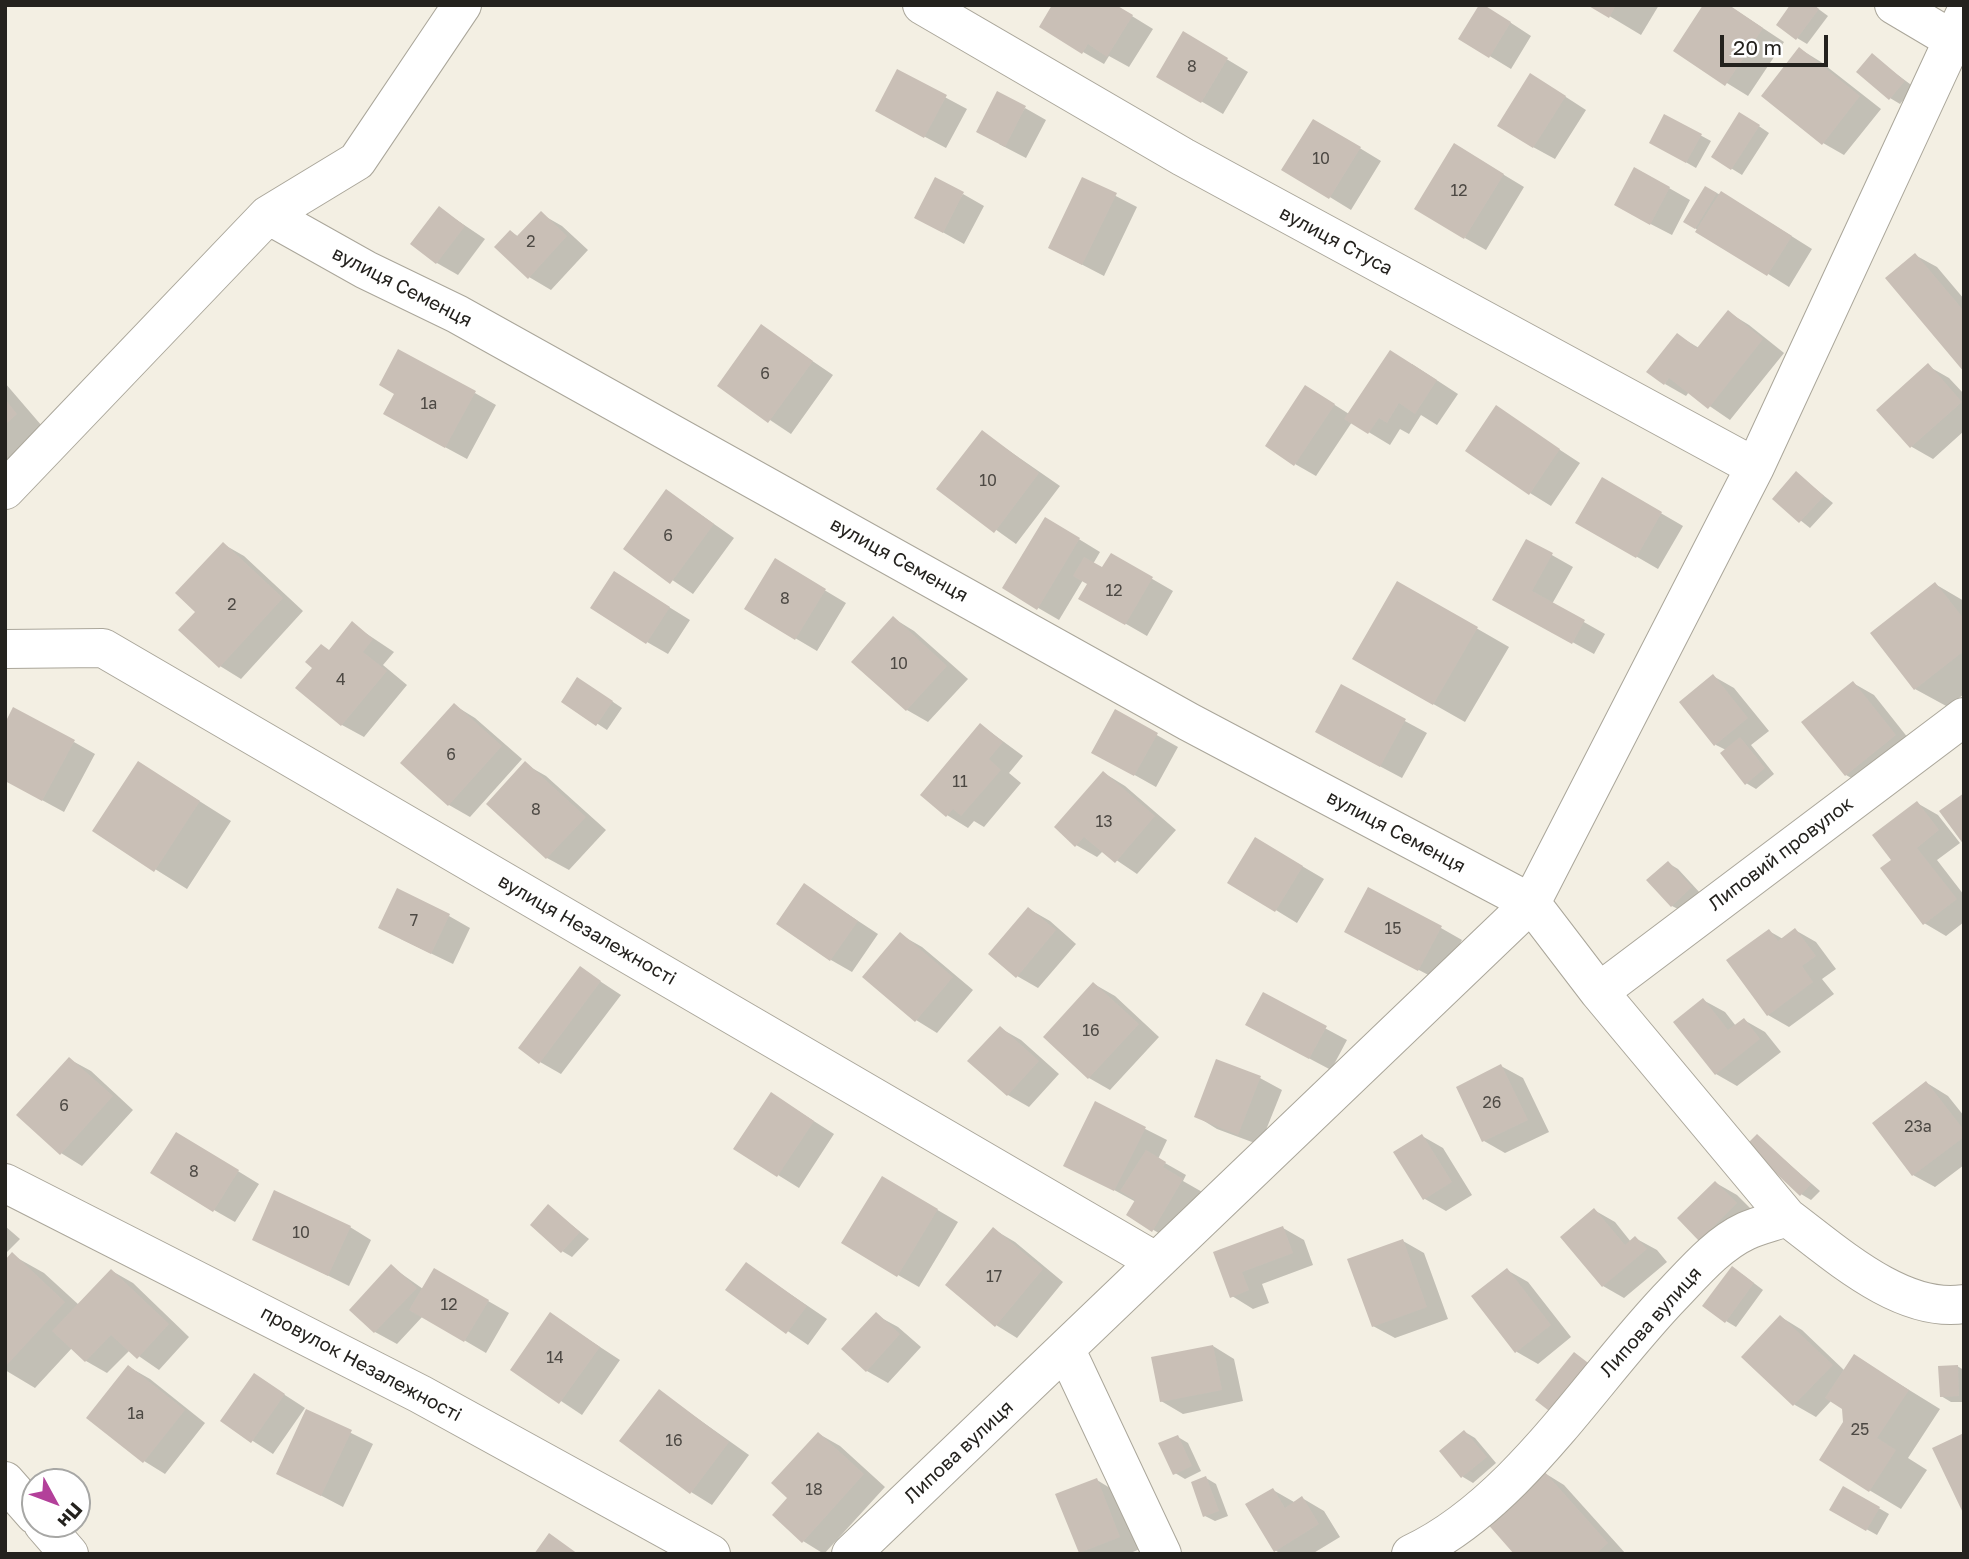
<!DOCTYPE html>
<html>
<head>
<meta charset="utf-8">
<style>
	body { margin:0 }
	#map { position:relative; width:1969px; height:1559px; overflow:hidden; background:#f3efe3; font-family:"Golos Text",sans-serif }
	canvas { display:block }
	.frame { position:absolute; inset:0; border:7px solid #24221e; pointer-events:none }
	.north { position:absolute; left:21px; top:1468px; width:70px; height:70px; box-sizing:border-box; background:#fff; border:2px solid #a7a7a5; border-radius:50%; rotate:131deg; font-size:19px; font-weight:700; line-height:28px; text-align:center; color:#24221e }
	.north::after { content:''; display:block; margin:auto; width:24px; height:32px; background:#b3409a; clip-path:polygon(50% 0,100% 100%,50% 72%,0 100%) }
	.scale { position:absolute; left:1720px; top:35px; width:108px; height:32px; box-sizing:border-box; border:4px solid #24221e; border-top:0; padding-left:9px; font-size:21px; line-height:24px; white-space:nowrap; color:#24221e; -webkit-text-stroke:5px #fff; paint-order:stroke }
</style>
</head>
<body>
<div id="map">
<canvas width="1969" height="1559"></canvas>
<div class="frame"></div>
<div class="north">Пн</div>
<div class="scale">20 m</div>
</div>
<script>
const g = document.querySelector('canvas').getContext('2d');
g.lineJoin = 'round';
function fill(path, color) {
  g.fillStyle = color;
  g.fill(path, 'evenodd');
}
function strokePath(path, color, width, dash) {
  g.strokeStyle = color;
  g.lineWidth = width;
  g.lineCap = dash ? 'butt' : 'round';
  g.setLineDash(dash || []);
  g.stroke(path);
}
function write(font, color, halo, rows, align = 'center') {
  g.font = font + ' "Golos Text",sans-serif';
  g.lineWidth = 7;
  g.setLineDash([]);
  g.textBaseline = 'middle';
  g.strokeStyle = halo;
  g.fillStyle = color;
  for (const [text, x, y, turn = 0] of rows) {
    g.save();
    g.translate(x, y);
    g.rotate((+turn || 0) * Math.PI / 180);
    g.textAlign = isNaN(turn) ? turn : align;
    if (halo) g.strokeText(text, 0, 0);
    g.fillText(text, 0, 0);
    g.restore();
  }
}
fill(new Path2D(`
	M1054,5h60l39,24 -24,38 -20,-11 -5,8 -21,-12z
	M1591,5h68l-18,30z
	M1728,5l56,37 -36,54 -73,-45z
	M1813,5l15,11 -21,28 -10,-6z
	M1502,17l29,19 -20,33 -51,-31z
	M1205,46l43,26 -25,42 -65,-38z
	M1800,49l21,13 60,47 -37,46 -21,-12z
	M1872,56l42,31 -14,17 -10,-6z
	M898,72l69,37 -21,39 -47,-25z
	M1552,88l34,22 -31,49 -22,-12z
	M1025,108l21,12 -20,38 -27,-14z
	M1665,116l46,25 -15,27 -45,-26z
	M1750,120l19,13 -27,42 -29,-18z
	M1335,133l46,28 -30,49 -67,-41z
	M1476,158l48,29 -38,63 -21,-12z
	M1083,179l54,28 -33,69 -54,-28z
	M1669,188l21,12 -18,35 -35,-18z
	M1706,188l36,17 70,44 -23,38 -104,-65z
	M963,194l21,12 -20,38 -27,-15z
	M439,208l46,31 -27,36 -21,-12z
	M541,214l21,12 26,24 -37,40 -22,-13 -18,-45 8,5z
	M1915,255l22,12 27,32v70z
	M1728,312l21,13 35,28 -54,67 -41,-28 -3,4 -21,-12 12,-49 22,13z
	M761,326l72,49 -42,59 -72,-48z
	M1412,364l46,30 -21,31 -16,-10 -12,19 -9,-5 -10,16 -38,-23 -36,54 -21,-12 32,-64 22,14z
	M1928,366l21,12 15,16v37l-31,28 -21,-12 -33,-37z
	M5,383l43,50 -43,36z
	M475,393l21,12 -29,54 -61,-33z
	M1496,408l84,55 -29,43 -21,-13z
	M982,432l78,54 -44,58 -77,-55z
	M1797,474l36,29 -23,25 -36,-29z
	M1602,479l81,47 -25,43 -81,-47z
	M667,491l67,47 -41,56 -68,-46z
	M1046,519l54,33 -7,12 10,5 8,-14 62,36 -26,45 -66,-38 8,-15 -6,-3 -24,40 -55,-32z
	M1527,541l46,26 -21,37 53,30 -11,20 -78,-43z
	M223,544l21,12 59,55 -62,68 -21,-13 -22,-54z
	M796,573l50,30 -29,48 -71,-42z
	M1398,583l111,64 -44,75 -111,-63z
	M1935,584l29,17v93l-16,13 -33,-18z
	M635,586l55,34 -22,34 -21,-12z
	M893,618l21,13 54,48 -40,43 -21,-12 -53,-48z
	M352,624l42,28 -11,13 24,20 -43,52 -22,-12 -45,-37z
	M1713,676l21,12 35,43 -18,14 23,29 -18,15 -10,-6 -20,-33 -10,-5z
	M1853,683l21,12 42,53 -49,39 -21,-12z
	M588,685l34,23 -15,22 -44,-29z
	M1342,687l85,46 -25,45 -64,-34z
	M454,705l21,13 47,41 -52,58 -21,-12z
	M1116,712l62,35 -22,40 -41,-23z
	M981,725l42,31 -14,17 12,10 -37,44 -10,-6 -6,7 -21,-13z
	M74,742l21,12 -31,58 -59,-32z
	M139,763l92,58 -44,68 -93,-58z
	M525,764l21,12 60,54 -37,40 -22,-12 -59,-54z
	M1104,773l21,13 51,44 -39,44 -34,-23 -6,6 -21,-12z
	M1917,803l21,12 22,28 -23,17 27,35v27l-18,14 -22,-13 -31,-62z
	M1256,839l68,40 -27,44 -67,-41z
	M1668,863l10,6 23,25 -19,17 -10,-5z
	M805,886l73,48 -26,38 -21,-12z
	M1029,909l21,12 26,23 -38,44 -21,-12z
	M449,916l21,12 -17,36 -52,-25z
	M1441,928l21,12 -22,41 -73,-38z
	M1795,930l21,12 20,27 -14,10 12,15 -45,33 -21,-12 1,-84 14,8z
	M901,935l21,12 51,43 -36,43 -21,-13z
	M580,968l41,27 -60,79 -21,-12z
	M1094,984l21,12 44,41 -49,53 -21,-12z
	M1263,995l84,45 -16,30 -62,-33z
	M1703,1000l22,12 11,14 8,-6 21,12 16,20 -44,34 -21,-12z
	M1000,1028l21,12 38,34 -30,33 -21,-12z
	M69,1059l22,12 42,39 -51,56 -21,-13z
	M1217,1061l43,17 22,12 -22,55 -43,-16 -21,-13z
	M1501,1066l22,12 26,54 -44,21 -21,-12z
	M1927,1083l21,13 16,20v49l-29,22 -22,-12z
	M1096,1104l71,36 -9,19 28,16 -3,6 21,12 -30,49 -46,-27 8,-13 -51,-28z
	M792,1107l42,27 -35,54 -21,-13z
	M1422,1136l21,12 29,47 -26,16 -21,-12z
	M1757,1136l63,55 -9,9 -10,-6z
	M197,1146l62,38 -24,38 -21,-12z
	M883,1178l75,44 -39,65 -21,-12z
	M1716,1183l21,12 21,21 -57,23z
	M548,1206l41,33 -17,18 -10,-6z
	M1594,1210l21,12 16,20 4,-4 22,12 10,12 -43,36 -21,-12z
	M5,1226l15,13 -15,15z
	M350,1227l21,13 -22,46 -95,-47z
	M1283,1228l21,12 9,25 -51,19 7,19 -16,6 -21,-13 -17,-43z
	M993,1229l22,13 48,40 -46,56 -21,-13z
	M1403,1241l21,12 24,66 -53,19 -22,-12z
	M12,1255l32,18 35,32 33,-34 21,12 56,54 -30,33 -29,-20 -23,23 -21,-12 -14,-13 -37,40 -30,-18v-108z
	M746,1264l81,55 -19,26 -80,-55z
	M392,1267l31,22 11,-19 75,43 -23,40 -63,-37 -26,28 -22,-12 -23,-22z
	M1507,1270l21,12 43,55 -33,27 -21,-12z
	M1742,1274l21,16 -27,37 -10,-6z
	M551,1315l69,45 -38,55 -69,-46z
	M876,1315l22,12 23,20 -33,36 -21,-12 -24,-22z
	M1781,1317l21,13 43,41 9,-15 86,53 -32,49 19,12 -26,39 -32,-19 -25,-68 -1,-14 -12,-7 -15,16 -21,-12 -51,-48z
	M1213,1346l21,13 9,42 -60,13 -22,-13z
	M1957,1366l7,4v32h-13l-10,-6z
	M129,1367l21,12 55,44 -40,51 -21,-13z
	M254,1375l51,33 -32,46 -51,-33z
	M659,1391l90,64 -37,50 -21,-13z
	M307,1411l66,33 -30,63 -65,-34z
	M1465,1432l10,6 21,25 -23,20 -10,-6z
	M819,1434l21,12 45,41 -61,67 -21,-13 -13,-43z
	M1178,1437l10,6 13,28 -16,8 -10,-6z
	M1543,1472l21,13 62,69h-110z
	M1206,1478l10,6 12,32 -13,5 -10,-5z
	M1097,1480l21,13 22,56 -12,5 -48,-2z
	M1844,1488l45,26 -12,21 -45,-25z
	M1273,1490l21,12 8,-4 22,13 16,26 -28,17h-31l-6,-4z`), '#0003');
fill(new Path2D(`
	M1052,5h64l17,10 -26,42 -19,-13 -6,10 -43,-27z
	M1479,5h5l27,17 -22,36 -31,-19z
	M1587,5h29l-7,13z
	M1703,5h26l34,23 -38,58 -52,-35z
	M1790,5h24l5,4 -23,31 -20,-15z
	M1183,31l45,27 -27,45 -45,-26z
	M1799,47l61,49 -38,49 -61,-49z
	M1872,53l33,28 -16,19 -33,-28z
	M897,69l50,26 -23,43 -49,-27z
	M1530,73l36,23 -33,52 -36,-22z
	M997,91l29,15 -21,41 -29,-15z
	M1739,112l21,13 -29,45 -20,-13z
	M1664,114l38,20 -16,29 -37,-20z
	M1313,119l48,28 -32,52 -48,-29z
	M1454,143l50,31 -40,65 -50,-30z
	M1634,167l36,20 -20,38 -36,-20z
	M935,177l29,15 -21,41 -29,-15z
	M1082,177l35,16 -35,72 -34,-17z
	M1705,186l12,7 -22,36 -12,-7z
	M1721,191l71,45 -25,40 -72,-44z
	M439,206l26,20 -29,38 -26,-20z
	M541,211l26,25 -39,43 -34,-32 16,-17 7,6z
	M1915,253l49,58v61l-79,-94z
	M1728,310l35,29 -55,70 -39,-31 -5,7 -18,-13 31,-39 20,15z
	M761,324l52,37 -45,62 -51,-37z
	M398,349l78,42 -31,57 -62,-34 11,-20 -15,-9z
	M1390,350l47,30 -22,34 -16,-11 -12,20 -8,-5 -11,16 -24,-15z
	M1928,363l34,39 -52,46 -34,-38z
	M1305,385l30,19 -41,62 -29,-20z
	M5,399l12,15 -12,11z
	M1496,405l64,44 -31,46 -64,-44z
	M982,430l57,43 -45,60 -58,-44z
	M1796,471l28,25 -25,27 -27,-24z
	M1602,477l60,35 -26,46 -61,-35z
	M666,489l48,35 -44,60 -47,-35z
	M1045,517l35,21 -43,72 -35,-22z
	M1526,539l27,14 -21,38 53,29 -13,24 -80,-44z
	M223,542l60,56 -64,70 -41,-38 17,-18 -20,-19z
	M1111,553l42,24 -28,48 -47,-26 9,-15 -14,-8 11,-19 18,10z
	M775,558l51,31 -31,51 -51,-31z
	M614,571l56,36 -24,37 -56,-36z
	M1397,581l81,46 -45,78 -81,-46z
	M1935,582l29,37v32l-50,39 -44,-57z
	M893,616l54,50 -41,45 -55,-49z
	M352,621l21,18 -10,13 24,19 -46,55 -46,-38 17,-20 -7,-6 16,-18 8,6z
	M1713,674l35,44 -34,28 -35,-44z
	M577,677l36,24 -17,25 -35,-24z
	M1853,681l43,54 -51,41 -44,-54z
	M1341,684l65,35 -26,48 -65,-35z
	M454,703l48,43 -54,60 -48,-43z
	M13,707l62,33 -33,61 -37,-20v-58z
	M1115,709l43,24 -24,43 -43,-23z
	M980,723l23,19 -14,17 12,11 -40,46 -8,-7 -7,8 -26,-22z
	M1740,737l25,31 -20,17 -25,-32z
	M138,761l62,40 -46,71 -62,-41z
	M525,761l61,56 -40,42 -60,-55z
	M1103,771l52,45 -40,47 -31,-26 -9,10 -21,-20z
	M1964,793v52l-25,-34z
	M1917,801l22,29 -22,18 40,51 -34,26 -43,-57 11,-8 -19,-25z
	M1255,837l48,29 -28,46 -48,-29z
	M1668,861l24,26 -21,20 -25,-27z
	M804,883l54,38 -28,40 -54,-37z
	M1368,887l74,39 -24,45 -74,-39z
	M397,888l53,26 -19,40 -53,-26z
	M1028,907l28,23 -40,48 -28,-24z
	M1795,928l21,28 -14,10 11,16 -46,34 -41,-56 43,-31 9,12z
	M900,932l53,45 -38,45 -53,-45z
	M580,966l21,15 -62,83 -21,-16z
	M1093,982l46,42 -51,55 -45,-42z
	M1263,992l64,34 -18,33 -64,-34z
	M1703,998l25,32 16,-12 16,21 -45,36 -42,-53z
	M1000,1026l39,35 -32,35 -40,-35z
	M69,1057l44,39 -53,59 -44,-40z
	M1216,1059l45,17 -23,59 -44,-18z
	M1501,1064l27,56 -46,22 -26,-55z
	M1926,1081l38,49v7l-52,39 -40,-53z
	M771,1092l43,29 -37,56 -44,-28z
	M1095,1101l51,26 -32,64 -51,-25z
	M176,1132l63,38 -26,42 -63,-39z
	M1422,1134l30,48 -29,18 -30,-48z
	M1757,1134l54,50 -11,12 -54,-51z
	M1146,1150l20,12 -3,5 20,12 -31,53 -26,-17 9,-15 -15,-9z
	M882,1176l56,33 -41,68 -56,-34z
	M1715,1181l22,22 -38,38 -22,-23z
	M274,1190l77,36 -23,50 -76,-36z
	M548,1204l32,28 -19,21 -31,-28z
	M1594,1208l31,37 10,-9 12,13 -45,38 -42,-50z
	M1283,1226l10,27 -51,19 7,18 -19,8 -17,-46z
	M993,1227l50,42 -48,58 -50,-42z
	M1403,1239l24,68 -55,20 -25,-68z
	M12,1252l53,50 -60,65v-107z
	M746,1262l61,44 -21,28 -61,-44z
	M391,1264l26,24 -43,45 -25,-23z
	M1732,1266l22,17 -29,40 -23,-17z
	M434,1268l55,32 -25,42 -55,-32z
	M1507,1268l44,57 -36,28 -44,-57z
	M111,1269l58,55 -32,35 -26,-24 -26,27 -33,-31z
	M550,1312l50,35 -41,57 -49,-34z
	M876,1312l24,22 -34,38 -25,-23z
	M1780,1315l53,50 -40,41 -52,-49z
	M1213,1345l9,45 -62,12 -9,-45z
	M1574,1352l22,17 -39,48 -22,-17z
	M1854,1354l55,36 -32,48 19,12 -27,42 -50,-32 24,-38 -1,-13 -17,-11z
	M128,1365l57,45 -42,53 -57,-45z
	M1958,1365l1,31 -19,1 -2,-31z
	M254,1373l31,21 -34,49 -31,-22z
	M659,1389l70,53 -39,52 -71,-53z
	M306,1409l46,21 -31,66 -45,-22z
	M1464,1430l23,27 -26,21 -22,-27z
	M818,1432l46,42 -62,69 -30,-28 15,-17 -16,-15z
	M1964,1433v82l-32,-67z
	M1178,1435l14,31 -19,9 -15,-32z
	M1543,1470l65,73 -12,11h-82l-29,-33z
	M1206,1476l13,35 -16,6 -12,-35z
	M1097,1478l23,59 -41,16 -24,-59z
	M1843,1486l37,21 -14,24 -37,-21z
	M1273,1488l12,20 17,-12 17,28 -45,28 -29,-48z
	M549,1533l29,21h-44z`), '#c9bfb6');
const minor = new Path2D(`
	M922,5l261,152 572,310
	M1894,5l59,35
	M268,215l98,55 91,44 732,408 342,181 68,89 188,225
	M5,490l263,-275 89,-54 105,-156
	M5,649l98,-1 1052,613
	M1599,992l365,-275
	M5,1183l415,211 291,160
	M1066,1350l96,204
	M5,1481l30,34
	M43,1524l26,30
	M851,1554l680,-651 224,-436 209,-451
	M1411,1554c107,-50 182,-178 263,-261 21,-22 44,-49 72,-62 13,-6 27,-9 41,-14 47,35 114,97 177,87`);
strokePath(minor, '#aaa69a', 40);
strokePath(minor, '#fff', 38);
write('16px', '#4d4944', null, [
	["8",1192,67],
	["10",1321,159],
	["12",1459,191],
	["2",531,242],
	["6",765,374],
	["1а",429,404],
	["10",988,481],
	["6",668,536],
	["12",1114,591],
	["8",785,599],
	["2",232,605],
	["10",899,664],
	["4",341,680],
	["6",451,755],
	["11",960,782],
	["8",536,810],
	["13",1104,822],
	["7",414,921],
	["15",1393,929],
	["16",1091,1031],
	["26",1492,1103],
	["6",64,1106],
	["23а",1918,1127],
	["8",194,1172],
	["10",301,1233],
	["17",994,1277],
	["12",449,1305],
	["14",555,1358],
	["1а",136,1414],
	["25",1860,1430],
	["16",674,1441],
	["18",814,1490]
]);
write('19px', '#24221e', '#fff', [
	["вулиця Стуса",1336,241,28],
	["вулиця Семенця",402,287,27],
	["вулиця Семенця",899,560,29],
	["вулиця Семенця",1396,832,28],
	["Липовий провулок",1781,854,-37],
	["вулиця Незалежності",587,930,30],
	["Липова вулиця",1651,1322,-48],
	["провулок Незалежності",361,1364,28],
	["Липова вулиця",959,1452,-43]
]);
</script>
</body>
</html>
